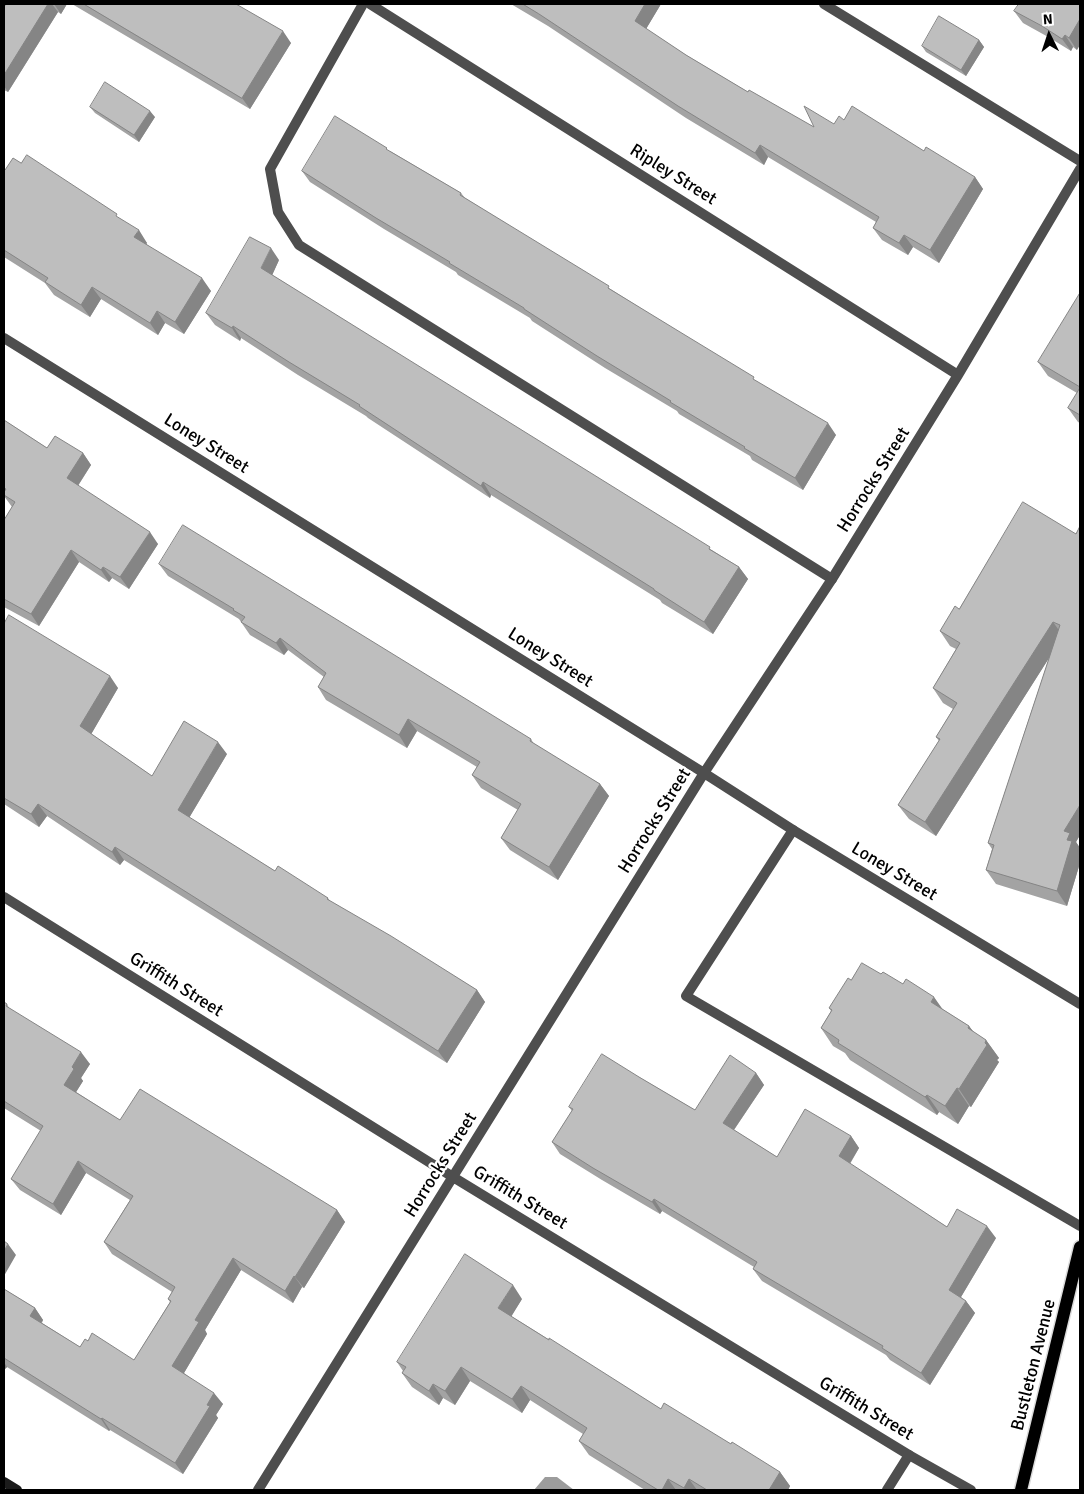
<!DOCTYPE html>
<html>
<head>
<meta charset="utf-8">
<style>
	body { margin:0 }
	#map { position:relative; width:1084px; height:1494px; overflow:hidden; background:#fff; font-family:Signika,sans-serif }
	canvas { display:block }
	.frame { position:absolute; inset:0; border:5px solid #000; pointer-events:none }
	.north { position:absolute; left:1024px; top:10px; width:50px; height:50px; -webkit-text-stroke:4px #fff; paint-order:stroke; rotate:356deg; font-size:14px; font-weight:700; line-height:20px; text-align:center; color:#000 }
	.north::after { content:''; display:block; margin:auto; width:18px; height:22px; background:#000; clip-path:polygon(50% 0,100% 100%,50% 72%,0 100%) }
</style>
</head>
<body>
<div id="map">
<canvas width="1084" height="1494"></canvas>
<div class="frame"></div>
<div class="north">N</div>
</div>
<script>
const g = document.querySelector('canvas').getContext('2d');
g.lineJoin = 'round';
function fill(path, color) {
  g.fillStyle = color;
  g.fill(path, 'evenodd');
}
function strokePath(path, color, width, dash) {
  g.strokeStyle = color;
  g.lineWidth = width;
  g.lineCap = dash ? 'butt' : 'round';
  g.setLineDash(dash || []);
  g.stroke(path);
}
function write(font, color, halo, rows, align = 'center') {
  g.font = font + ' Signika,sans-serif';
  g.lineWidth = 4.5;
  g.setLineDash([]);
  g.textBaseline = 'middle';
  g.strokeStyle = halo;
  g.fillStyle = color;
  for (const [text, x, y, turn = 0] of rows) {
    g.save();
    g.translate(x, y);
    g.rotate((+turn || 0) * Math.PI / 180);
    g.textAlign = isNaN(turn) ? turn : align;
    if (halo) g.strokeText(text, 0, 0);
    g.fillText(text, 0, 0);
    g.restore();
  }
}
fill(new Path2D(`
	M545,1477h12l17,13h-40z`), '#9c9c9c');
const primary = new Path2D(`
	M1021,1490l59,-243`);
strokePath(primary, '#dbdbdb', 15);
strokePath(new Path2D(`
	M363,4l-93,165 8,43 21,33 533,334
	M824,4l256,157
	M793,830l-107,166 394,230
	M887,1490l22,-35`), '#4e4e4e', 10);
strokePath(new Path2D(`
	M370,4l588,371
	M4,338l700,435 89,57 287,174
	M4,897l449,280 456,278 62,35
	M258,1490l446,-717 128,-194 126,-204 122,-206`), '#4e4e4e', 10);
strokePath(new Path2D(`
	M4,1482l13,8`), '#1b1b1b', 10);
strokePath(primary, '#000', 12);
fill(new Path2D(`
	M6,4h61l-6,10 -3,-2 -50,80 -4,-2v-82z
	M72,4h164l55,39 -41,66z
	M511,4h150l-15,25 40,26 62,37 66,35 20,-3 10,-4 80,31 51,26 8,12 -44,74 -26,-16 -5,8 -26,-15 -9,-12 3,-6 -108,-65 -4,8 -78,-47 -138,-92z
	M1080,4l-3,46 -4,-3 -2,4 -21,-13 -27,-15 -9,-12z
	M979,40l5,7 -18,29 -40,-24 -4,-6z
	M90,107l65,10 -16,25 -44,-29z
	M390,151l71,42 4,5 147,92 147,93 77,52 -33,55 -51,-30 -2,-4 -71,-42 -2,-3 -72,-43 -73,-47 -2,-3 -72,-43 -2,-3 -72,-43 -74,-47 -8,-11z
	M4,169l117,50 26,24 -1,1 65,47 -27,43 -19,-11 -7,12 -57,-36 -11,18 -36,-22 -9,-12 -41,-26z
	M279,260l-7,15 467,292 9,12 -35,55 -51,-31 -2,-3 -169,-105 -1,3 -122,-80 -2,-2 -68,-41 -57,-37 -1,3 -25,-16 -9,-12z
	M1080,293v130l-2,-1 -10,-14 9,-15 -29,-17 -10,-14z
	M4,420l43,28 36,5 8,12 -13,21 80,58 -29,45 -17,-11 -3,4 -30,-20 -40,64 -35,-19v-87l8,-13 -8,-11z
	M1080,526v309l-4,7 4,6 -1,3 1,2v10l-13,43 -71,-22 -10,-14 6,-21 -4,-6 61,-185 -113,178 -27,-17 -11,-14 41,-64 -3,-4 17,-28 -10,-6 -10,-15 23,-39 -6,-3 -10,-15 19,-22 117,-75z
	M159,564l372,175 3,5 66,40 9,12 -51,84 -48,-30 -9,-12 17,-28 -37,-22 -9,-13 5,-8 -60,-36 -10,17 -81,-48 -8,-13 6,-10 -36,-27 -4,5 -34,-20 -11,-16 -71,-43z
	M4,624l114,64 -27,46 61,42 75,-22 -38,64 86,53 53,27 2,3 147,89 8,12 -38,61 -323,-203 -4,5 -73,-49 -8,11 -35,-23z
	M881,974l61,35 27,17 5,7 12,7 13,18 -2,2 2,2 -28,45 -2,-1 -11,18 -19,-12 -2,3 -87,-55 -5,-7 -12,-7 -12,-18 10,-17 -2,-3z
	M4,1002l3,2 2,4 81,56 -9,14 2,3 -7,11 44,28 217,90 8,12 -41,66 -2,-1 -9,16 -52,-33 -36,60 2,4 -23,39 39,31 -7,11 2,3 -35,56 -73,-44 -1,1 -102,-64 -2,2 -1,-1v-79l31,19 8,12 -1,3 38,24 8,-6 46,19 36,-58 -2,-3 4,-7 -60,-38 -8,-12 26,-42 -44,-27 -25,42 -41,-25 -9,-11 30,-48 -37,-23z
	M756,1073l8,12 -30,45 43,27 74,-21 8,12 -9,16 97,63 49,11 -35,59 5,4 9,12 -45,72 -40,-25 -4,-5 -124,-74 -9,-12 1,-2 -92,-56 -2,3 -58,-34 -42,-26 -8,-12 20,-31 -3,-4 70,-30 56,33z
	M522,1299l-11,17 150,93 70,35 49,28 10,14 -2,4h-143l-56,-35 -10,-14 4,-7 -53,-34 -8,13 -52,-32 -15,24 -12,-7 -4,7 -27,-18 -10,-14 1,-2 -6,-9z`), '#a3a3a3');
fill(new Path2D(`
	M48,4h4l6,8 -50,80 -4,-6v-11z
	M54,4h13l-6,10z
	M645,4h16l-18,30 -8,-13z
	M1080,19v26l-3,5 -8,-12z
	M283,31l8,12 -41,66 -8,-11z
	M1065,35l8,12 -2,4 -9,-12z
	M979,40l5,7 -18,29 -5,-6z
	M150,111l5,6 -16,25 -5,-7z
	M760,145l8,12 -4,8 -9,-12z
	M975,177l8,12 -44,74 -9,-13z
	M139,230l8,13 -4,6 -9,-12z
	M904,235l9,12 -5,8 -9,-12z
	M271,248l8,12 -9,20 -9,-12z
	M202,278l9,13 -27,43 -9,-12z
	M92,287l9,12 -11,18 -9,-12z
	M157,311l8,12 -7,12 -8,-12z
	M233,326l8,12 -1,3 -8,-13z
	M828,423l8,12 -33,55 -8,-12z
	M83,453l8,12 -16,25 -8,-12z
	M483,482l8,13 -1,3 -9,-12z
	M150,532l8,12 -29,45 -9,-12z
	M71,550l8,12 -40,64 -8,-12z
	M103,567l9,11 -3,4 -8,-12z
	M739,567l9,12 -35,55 -9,-12z
	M1053,622l10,14 -127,200 -11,-14z
	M280,638l8,12 -4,5 -8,-12z
	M110,676l8,12 -29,50 -9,-12z
	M408,719l9,12 -10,17 -8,-13z
	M218,742l9,12 -41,69 -8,-13z
	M600,784l9,12 -51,84 -9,-13z
	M38,804l9,12 -8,11 -8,-13z
	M1080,805v30l-4,7 4,6 -1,3 1,2v10l-13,43 -10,-15 10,-51 -3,-9z
	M115,847l9,13 -4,5 -8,-13z
	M477,990l8,12 -38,61 -9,-12z
	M934,997l12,17 -15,-12z
	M969,1026l13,17 -14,-15z
	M986,1040l13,18 -2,2 2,2 -28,45 -12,-18z
	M81,1052l9,12 -9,14 2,3 -10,16 -9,-12 8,-18z
	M756,1073l8,12 -33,49 -8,-11z
	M957,1088l12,18 -11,18 -13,-18z
	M927,1095l12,17 -2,3 -12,-18z
	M851,1136l8,12 -12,20 -8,-12z
	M78,1161l8,12 -25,42 -8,-11z
	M654,1199l8,12 -2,3 -8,-12z
	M337,1210l8,12 -41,66 -9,-11z
	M987,1226l9,12 -38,64 -9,-12z
	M8,1244l8,11 -12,21v-25z
	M233,1258l8,12 -36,60 2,4 -26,44 -9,-12 23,-46z
	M294,1276l8,11 -9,16 -8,-12z
	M513,1285l9,14 -14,23 -10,-14z
	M966,1301l9,12 -45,72 -9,-12z
	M35,1308l8,12 -5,7 -8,-11z
	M4,1362l3,5 -2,2 -1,-2z
	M461,1367l9,14 -15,24 -10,-14z
	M433,1384l10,14 -4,7 -10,-14z
	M521,1386l9,14 -8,13 -10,-14z
	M214,1393l9,11 -7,11 2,3 -35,56 -8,-11 32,-58z
	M102,1418l8,12 -1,1 -8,-12z
	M780,1472l10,14 -2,4h-19z
	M668,1479l8,11h-14z
	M689,1479l8,11h-12l-1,-2z`), '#858585');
const building = new Path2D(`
	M6,4h42l-44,71v-67z
	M84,4h152l47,27 -41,67z
	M523,4h122l-10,17 51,34 62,37 1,-2 65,37 -10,-21 30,18 5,-8 5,4 8,-14 72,45 2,-4 49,30 -45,73 -26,-15 -5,8 -26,-15 6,-11 -119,-72 -5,8 -77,-47 -139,-92z
	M1019,4h61v15l-11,19 -4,-3 -3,4 -20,-13 -28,-15z
	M939,16l40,24 -18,30 -39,-24z
	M105,82l45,29 -16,24 -44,-28z
	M335,116l52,32 -1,1 75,44 -1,2 149,91 -1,2 72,44 74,45 -1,2 75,44 -33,55 -51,-30 1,-1 -75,-45 1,-1 -74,-45 -73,-47v-1l-75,-45 1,-1 -74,-44 -74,-47z
	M27,155l90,59 -1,2 23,14 -5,7 68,41 -27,44 -18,-11 -7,12 -58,-36 -11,18 -36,-23 3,-4 -44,-28v-81l1,1 8,-12 8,5z
	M250,237l21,11 -10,20 449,279 -1,2 30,18 -35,55 -50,-32v-1l-171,-107 -2,4 -122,-80 1,-1 -71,-43 -56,-36 -1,2 -26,-15z
	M1080,293v94l-42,-25z
	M1080,388v27l-12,-7z
	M4,420l43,28 8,-12 28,17 -16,25 83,54 -30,45 -17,-10 -2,3 -30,-20 -40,64 -27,-15v-79l11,-18 -11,-7v-3l2,-3 -2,-1z
	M1023,502l53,32 4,-8v279l-16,26 6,2 -3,7 5,1 -15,50 -71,-21 8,-25 -6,-2 72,-218 -7,-3 -128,200 -27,-17 42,-66 -4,-2 21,-34 -24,-15 27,-45 -20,-12 15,-25 4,3z
	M183,525l348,214 -1,2 70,43 -51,83 -48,-29 20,-34 -49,-29 8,-13 -72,-43 -9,16 -81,-48 8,-14 -46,-35 -4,5 -35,-21 4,-5 -12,-7 1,-1 -75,-45z
	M9,615l101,61 -30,50 72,50 32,-55 34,21 -40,68 97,61 3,-5 50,32 -1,1 64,37 86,54 -39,61 -323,-204 -3,5 -74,-48 -7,10 -27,-16v-174z
	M862,963l19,11 2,-2 20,12 3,-5 28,18 -3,5 38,24 -1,2 18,12 -1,3 2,2 -28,44 -2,-1 -12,18 -18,-11 -2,2 -87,-54 1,-3 -18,-12 11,-18 -3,-2 19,-30 3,2z
	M4,1002l3,2 -1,2 75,46 -9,15 2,2 -10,16 56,35 20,-31 197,121 -42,67 -1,-1 -9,15 -52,-33 -38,62 4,2 -27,44 42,27 -7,12 3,1 -35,57 -73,-45 -1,1 -97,-61v-69l31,19 -5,8 50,31 5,-8 3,2 4,-8 42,27 37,-59 -3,-2 7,-12 -71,-45 29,-46 -55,-35 -25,43 -42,-25 32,-53 -39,-25z
	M602,1054l37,23 56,33 35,-55 26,18 -33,50 54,34 28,-48 46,27 -12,20 108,71 10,-18 30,17 -38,64 17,11 -45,72 -39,-25 1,-2 -130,-77 4,-7 -103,-63 -2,3 -59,-34 -41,-26 21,-33 -4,-2z
	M4,1241l4,3 -4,7z
	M465,1254l48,31 -15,23 51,32v-2l112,71 3,-6 67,41 1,-2 48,30 -11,18h-62l-18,-11 -5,9 -16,-9 -6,11h-4l-79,-49 8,-13 -66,-42 -9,13 -51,-32 -16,24 -12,-7 -4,7 -27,-18 4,-6 -9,-5z`);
fill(building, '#bebebe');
strokePath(building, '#858585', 1);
write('18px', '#000', '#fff', [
	["Ripley Street",673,175,32],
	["Loney Street",206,444,32],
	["Horrocks Street",874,480,-58],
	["Loney Street",550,658,32],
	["Horrocks Street",655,821,-58],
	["Loney Street",894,872,31],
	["Griffith Street",176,985,32],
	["Horrocks Street",441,1165,-58],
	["Griffith Street",520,1198,31],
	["Bustleton Avenue",1034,1365,-76],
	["Griffith Street",866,1409,31]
]);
</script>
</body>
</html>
